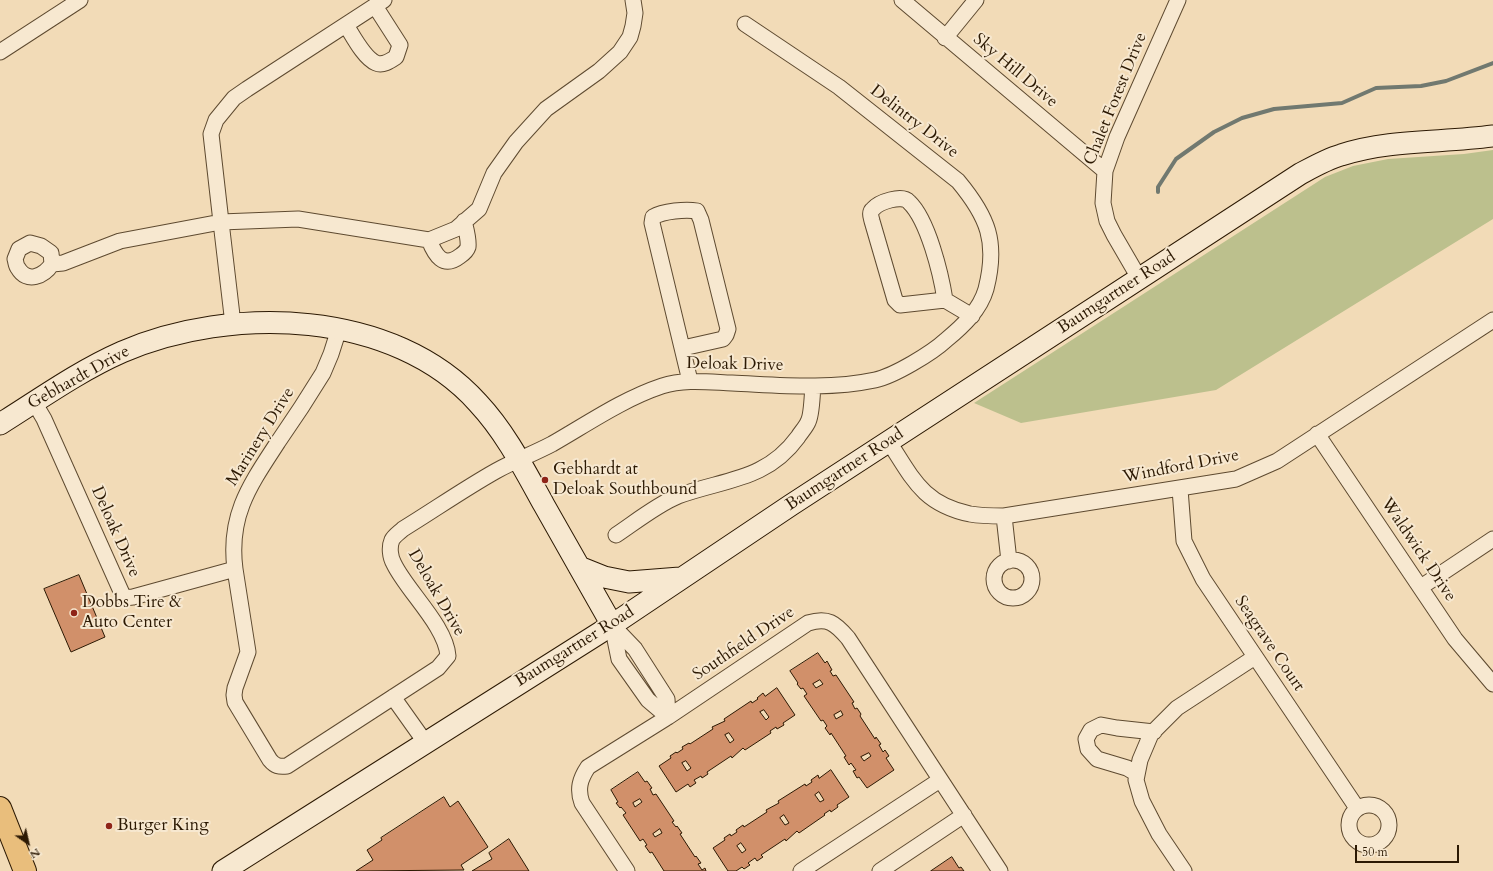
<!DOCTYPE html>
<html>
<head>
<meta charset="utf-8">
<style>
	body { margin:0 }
	#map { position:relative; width:1493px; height:871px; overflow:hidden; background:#f2dbb7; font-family:Cardo,serif }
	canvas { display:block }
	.north { position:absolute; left:8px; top:823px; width:40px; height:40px; -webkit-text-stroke:3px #f7e8d0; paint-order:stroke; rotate:146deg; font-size:11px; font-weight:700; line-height:16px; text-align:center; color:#2c1903 }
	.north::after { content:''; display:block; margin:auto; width:14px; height:18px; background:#2c1903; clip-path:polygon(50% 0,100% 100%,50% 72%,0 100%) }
	.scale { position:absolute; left:1355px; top:845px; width:104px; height:18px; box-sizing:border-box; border:2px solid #2c1903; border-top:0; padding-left:5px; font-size:12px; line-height:14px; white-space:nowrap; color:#2c1903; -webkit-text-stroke:3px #f7e8d0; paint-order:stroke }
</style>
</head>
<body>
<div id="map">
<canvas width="1493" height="871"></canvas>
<div class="north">N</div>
<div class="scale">50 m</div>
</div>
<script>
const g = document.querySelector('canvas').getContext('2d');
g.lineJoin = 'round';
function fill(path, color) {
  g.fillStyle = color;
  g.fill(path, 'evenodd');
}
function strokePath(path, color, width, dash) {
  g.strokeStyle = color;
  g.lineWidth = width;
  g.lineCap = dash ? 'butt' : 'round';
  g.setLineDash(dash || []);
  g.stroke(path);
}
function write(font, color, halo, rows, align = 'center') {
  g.font = font + ' Cardo,serif';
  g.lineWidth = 4;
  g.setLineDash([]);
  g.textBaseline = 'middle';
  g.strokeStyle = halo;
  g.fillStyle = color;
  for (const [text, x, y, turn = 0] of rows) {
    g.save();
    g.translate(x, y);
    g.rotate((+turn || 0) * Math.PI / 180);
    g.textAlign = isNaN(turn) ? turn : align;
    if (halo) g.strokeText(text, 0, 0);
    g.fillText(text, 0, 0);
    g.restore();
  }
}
fill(new Path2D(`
	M1493,150v69l-277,171 -195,33 -47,-20 351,-226 28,-11 35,-7 76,-5z`), '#bcc08d');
strokePath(new Path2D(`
	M1158,192v-5l18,-28 38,-27 28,-14 32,-9 68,-6 34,-15 45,-2 25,-5 47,-18`), '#717970', 4);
const building = new Path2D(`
	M79,575l26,62 -34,15 -27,-63z
	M818,653l7,10 2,-2 5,9 -2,1 3,5 3,-1 18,27 -2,1 3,6 2,-1 4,6 -1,2 15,23 1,-2 5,7 -2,1 4,7 2,-2 4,6 -3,2 8,12 -27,18 -8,-11 -2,1 -4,-7 3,-1 -5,-7 -2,2 -5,-8 2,-1 -15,-23 -1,2 -5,-7 2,-2 -4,-6 -2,1 -17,-25 3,-2 -4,-6 -2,1 -4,-5 1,-1 -8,-12zM820,680l3,4 -7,4 -3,-4zM841,711l2,4 -7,4 -2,-4zM869,753l2,3 -7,5 -3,-4z
	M777,688l18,27 -12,8 1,2 -7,4 -1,-2 -6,4 1,2 -26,17 -2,-2 -11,10 -1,-2 -24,16 1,2 -6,4 -1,-2 -7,4 2,3 -6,4 -2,-3 -12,8 -17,-26 12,-8 -1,-2 6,-4 1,1 6,-4 -1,-2 7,-4 1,1 23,-15 -1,-2 13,-6 -1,-2 27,-18 1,2 6,-4 -1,-1 6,-5 2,3zM764,710l5,7 -3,3 -6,-8zM729,733l5,7 -4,3 -5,-8zM686,761l5,7 -4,3 -5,-8z
	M831,770l18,27 -12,8 1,2 -7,5 -1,-2 -6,4 1,1 -26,18 -2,-2 -11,10 -1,-2 -24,16 2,2 -6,4 -2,-3 -7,5 2,2 -6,4 -2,-2 -6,4h-8l-15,-23 12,-8 -1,-2 6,-4 1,2 6,-4 -1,-2 7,-5 1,2 23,-15 -1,-2 13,-7 -1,-2 27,-17 1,2 6,-4 -1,-2 7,-5 1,3zM819,792l5,8 -4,2 -5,-7zM784,815l5,8 -4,2 -5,-7zM741,843l5,7 -4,3 -5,-7z
	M638,772l7,10 2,-1 5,7 -2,1 3,6 3,-1 18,27 -2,1 4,5 1,-1 5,7 -2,1 15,23 1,-1 5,7 -3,1 4,6 3,-2 1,3h-42l-12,-19 -2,1 -5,-7 2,-1 -4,-6 -3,2 -17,-26 3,-2 -5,-6 -1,1 -4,-5 2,-1 -7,-12zM640,799l2,3 -7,5 -2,-4zM660,829l2,4 -7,4 -2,-3z
	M444,797l6,10 8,-6 30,46 -27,18 3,5 -108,1 17,-11 -6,-10 15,-10 -1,-2z
	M509,839l20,32h-57l20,-12 -3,-6z
	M952,857l7,11 2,-1 3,4h-33z`);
fill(building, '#d1906a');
strokePath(building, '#2c1903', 1);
const street = new Path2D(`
	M384,0l-137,89 -13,9 -18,22 -5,14 10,88 77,-3 131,21 27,-11 23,-20 15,-36 22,-31 30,-33 53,-38 21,-19 10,-15 3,-11 2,-13 -2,-13
	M902,0l203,171
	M346,25c7,11 18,33 30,38 7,3 14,-2 20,-6l4,-12 -25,-39
	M945,38l31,-38
	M0,52l80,-52
	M429,240c6,15 14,29 31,16 3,-2 7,-6 8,-9 1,-8 -2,-18 -4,-26
	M52,264c-8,12 -25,20 -34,4 -2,-2 -2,-6 -3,-9l4,-10 11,-6 11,3 10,7 1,11 11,-1 57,-22 101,-19 12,102
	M1139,278l-25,-43 -7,-14 -4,-18 2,-32 12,-34 61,-137
	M945,300l-45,5 -5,-5 -23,-79c-1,-4 -3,-9 1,-12 6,-7 29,-15 36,-7 19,18 32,72 36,98l27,16
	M683,348l40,-9 3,-4 2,-6 -27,-109 -4,-9c-11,-2 -34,0 -44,6l-1,6 38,158
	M34,402l10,17 80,179 9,-1 102,-28 13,83 -13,36 -1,7 1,7 35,58c5,6 9,7 17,6l151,-98 10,-12c-2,-30 -41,-65 -54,-92 -4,-7 -5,-17 -2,-24 2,-4 8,-8 11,-11 31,-19 61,-40 93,-58 18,-10 37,-17 56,-27 35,-20 71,-45 110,-58 22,-7 46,-4 70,-3 47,2 96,7 143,-3 19,-4 57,-27 71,-40 17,-14 34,-30 40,-51 12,-47 2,-72 -28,-108l-119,-94 -94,-63
	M1317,434l138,205 38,45
	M889,442c24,37 34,62 81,72 11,2 23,2 34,2l232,-37 41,-18 216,-141
	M1180,489l4,52 19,38 154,229
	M1004,516l5,45
	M616,535c18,-12 42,-31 62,-39 46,-17 88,-15 120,-59 3,-5 8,-10 10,-15 4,-7 4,-27 5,-36
	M994 579a19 19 0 1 1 38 0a19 19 0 1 1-38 0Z
	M235,569c-7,-54 15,-84 43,-127 16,-23 31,-46 45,-69l8,-19 8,-25
	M1421,587l72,-48
	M612,625l7,34 29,41 20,17
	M612,625l23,24 32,50 1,18
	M393,697l32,45
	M1137,774l-10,-6 -30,-9 -9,-10 -2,-10 5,-9 10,-5 16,3 37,4
	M1349 825a20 20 0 1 1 40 0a20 20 0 1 1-40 0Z
	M627,871l-45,-68c-5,-14 -2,-24 6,-36l80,-50 140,-94c20,-6 27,0 40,15l152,233
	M801,871l139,-91
	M880,871l84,-56
	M1184,871l-25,-37 -17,-33 -6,-21 4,-20 11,-26 26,-26 78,-51`);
const secondary = new Path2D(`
	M0,424c40,-25 79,-53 122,-72 109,-47 272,-43 356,51 28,30 46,66 66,102 23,40 45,80 68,120
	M579,567l25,10 25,5 51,-4
	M223,871l389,-246 179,-120 509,-331c13,-7 27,-15 41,-19 49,-16 102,-12 152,-19`);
const primary = new Path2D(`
	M0,808l25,63`);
strokePath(street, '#5e4a30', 17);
strokePath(secondary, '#2c1903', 23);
strokePath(primary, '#2c1903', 24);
strokePath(street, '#f7e8d0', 15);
strokePath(secondary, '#f7e8d0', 21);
strokePath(primary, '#e9be7c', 22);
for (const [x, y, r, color] of [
	[545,480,4,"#8f2418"],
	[74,613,4,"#8f2418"],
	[109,826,4,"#8f2418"]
]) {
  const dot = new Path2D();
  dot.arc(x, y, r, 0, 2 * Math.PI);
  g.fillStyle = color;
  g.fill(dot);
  strokePath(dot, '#f7e8d0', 1.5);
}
write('17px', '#2c1903', '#f7e8d0', [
	["Sky Hill Drive",1015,71,40],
	["Chalet Forest Drive",1116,99,-68],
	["Delintry Drive",914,122,38],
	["Baumgartner Road",1117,293,-33],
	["Deloak Drive",735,365,1],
	["Gebhardt Drive",79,378,-29],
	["Marinery Drive",261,437,-58],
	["Windford Drive",1181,467,-11],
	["Baumgartner Road",845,470,-33],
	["Deloak Drive",115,532,66],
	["Waldwick Drive",1418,550,56],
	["Deloak Drive",436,593,60],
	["Southfield Drive",744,644,-34],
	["Seagrave Court",1269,644,56],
	["Baumgartner Road",575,647,-32]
]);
write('17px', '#2c1903', '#f7e8d0', [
	["Gebhardt at",553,470],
	["Deloak Southbound",553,490],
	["Dobbs Tire &",82,603],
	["Auto Center",82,623],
	["Burger King",117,826]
], 'left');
</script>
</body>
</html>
